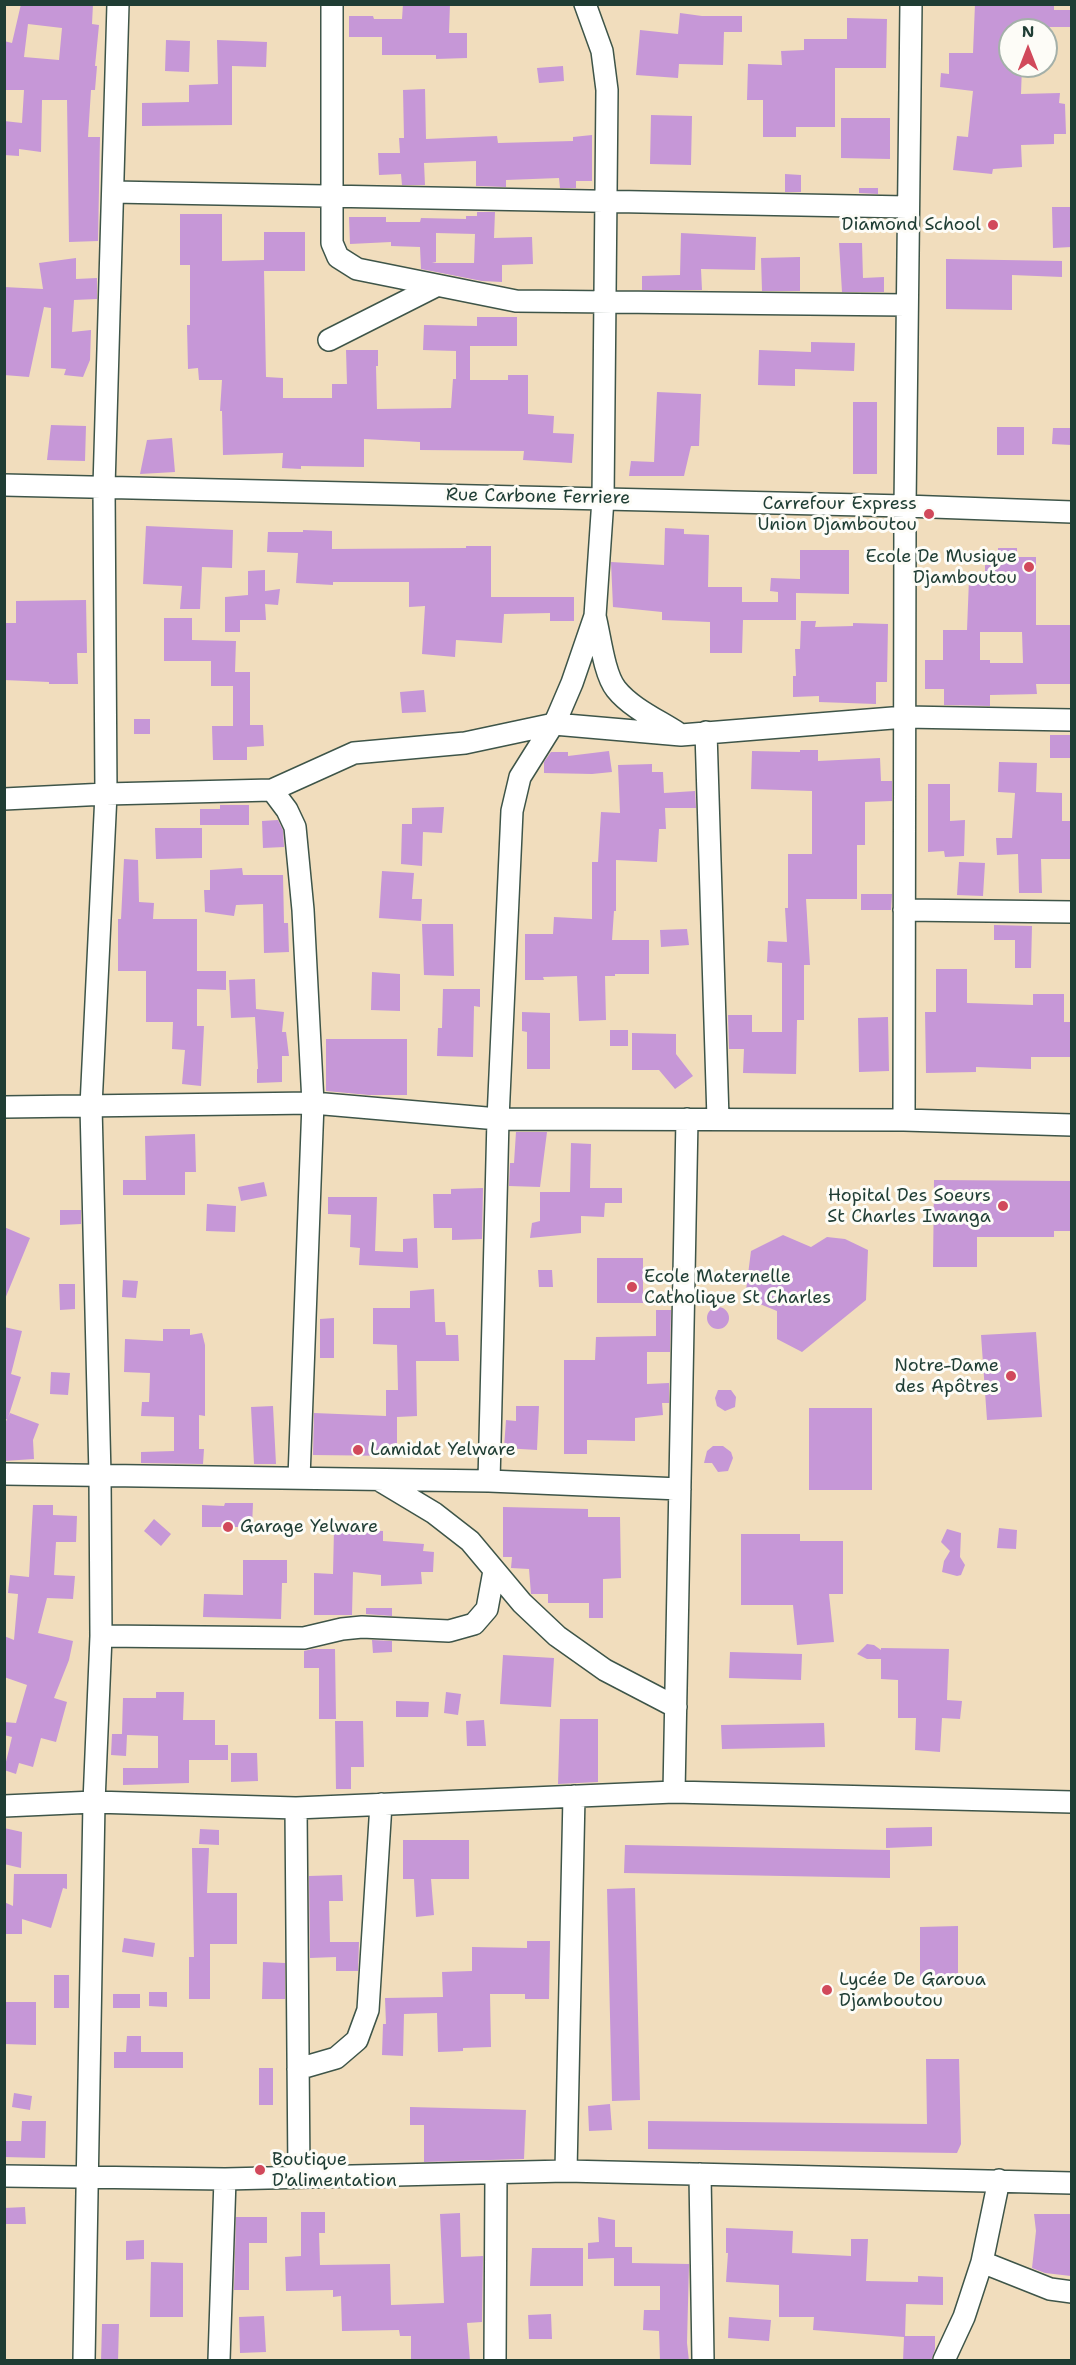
<!DOCTYPE html>
<html>
<head>
<meta charset="utf-8">
<style>
	body { margin:0 }
	#map { position:relative; width:1076px; height:2365px; overflow:hidden; background:#f1ddbd; font-family:"Shantell Sans",sans-serif }
	canvas { display:block }
	.frame { position:absolute; inset:0; border:6px solid #1f3d34; pointer-events:none }
	.north { position:absolute; left:998px; top:18px; width:60px; height:60px; box-sizing:border-box; background:#fdfcf7; border:2px solid #a4b0a9; border-radius:50%; rotate:0deg; font-size:16px; font-weight:700; line-height:24px; text-align:center; color:#1f3d34 }
	.north::after { content:''; display:block; margin:auto; width:21px; height:27px; background:#d1495b; clip-path:polygon(50% 0,100% 100%,50% 72%,0 100%) }
</style>
</head>
<body>
<div id="map">
<canvas width="1076" height="2365"></canvas>
<div class="frame"></div>
<div class="north">N</div>
</div>
<script>
const g = document.querySelector('canvas').getContext('2d');
g.lineJoin = 'round';
function fill(path, color) {
  g.fillStyle = color;
  g.fill(path, 'evenodd');
}
function strokePath(path, color, width, dash) {
  g.strokeStyle = color;
  g.lineWidth = width;
  g.lineCap = dash ? 'butt' : 'round';
  g.setLineDash(dash || []);
  g.stroke(path);
}
function write(font, color, halo, rows, align = 'center') {
  g.font = font + ' "Shantell Sans",sans-serif';
  g.lineWidth = 6;
  g.setLineDash([]);
  g.textBaseline = 'middle';
  g.strokeStyle = halo;
  g.fillStyle = color;
  for (const [text, x, y, turn = 0] of rows) {
    g.save();
    g.translate(x, y);
    g.rotate((+turn || 0) * Math.PI / 180);
    g.textAlign = isNaN(turn) ? turn : align;
    if (halo) g.strokeText(text, 0, 0);
    g.fillText(text, 0, 0);
    g.restore();
  }
}
fill(new Path2D(`
	M21,4h72l-1,20 7,1 -4,41h2l-2,24h-4l-3,47h12l-2,104 -29,1 -2,-142h-25l-1,52 -22,-3v7l-15,-1v-34l18,2 2,-33h-20v-49l8,2zM28,24l34,4 -3,32 -35,-3z
	M403,4h47l-1,29h18v25l-31,1v-4h-54v-18h-33v-21h24l1,3h28z
	M975,4h79v6h17v17h-45v3h-16v36h12l-1,28 39,-1 -1,10 6,1 1,30h-12v10l-33,1 1,22 -29,2 -1,5 -39,-4 4,-34 11,1 5,-46 -33,-4 1,-14 8,1v-21h24z
	M680,13l22,3h40v16h-18l-1,33 -44,-1 -1,14 -42,-3 4,-45 38,4z
	M847,18l40,1 -1,49h-51v59h-39v10h-33v-37h-16l1,-36 34,1 -1,-14 23,-1v-11h43z
	M166,40l24,1 -1,31 -24,-1z
	M217,40l50,2 -1,25 -34,-1v59l-90,1v-23l47,-1v-17l29,-1z
	M563,66l1,15 -25,2 -2,-15z
	M425,89l1,50 71,-3 1,7 75,-2v-4l19,-2v46h-16v7h-16l-1,-10 -53,2v7l-30,-1v-25l-52,2 1,22h-23l-1,-11 -22,1 -1,-22h22l-1,-15h5l-1,-48z
	M651,115l41,1 -1,49 -41,-1z
	M841,118h49v41l-49,-1z
	M785,174l16,1v17h-16z
	M859,188h19v6l-19,-1z
	M1052,207h19v40l-18,1z
	M477,212h18l-1,26 38,-1 1,27 -31,1v17l-20,-1 -61,-12 -1,-22 -29,-1v-4l-41,2 -1,-27h37v5h34l1,-4 45,1v-3h11zM436,233l39,1 -1,29h-42l4,-1z
	M180,214h42v47l42,-1v-28h41v39h-41l2,106 17,1v20h49v-14h15l-1,-34h32v16h-2l1,43 74,-1 2,-29h3v-28l-33,-1 1,-25 53,1v-9h40v29h-47v34h38v-5h20v39l26,2 -1,17 21,1 -2,29 -49,-3 1,-9 -104,-1v-8l-56,-3v28l-63,-1v3l-19,-1 1,-15 -60,2 -1,-44h-2l2,-31h-23l-1,-12 -10,1 -1,-44h3v-60h-10z
	M681,233l75,4 -1,33 -54,-1 1,21h-60v-14l38,-1z
	M839,243h23l1,35 21,-1v15h-42z
	M800,257v34h-38l-1,-33z
	M76,258v21l21,-1v21l-23,1 -2,32 19,-2 -1,30 -7,17 -19,-2 2,-6 -15,-1v-60l-7,-1 -15,70 -25,-2v-88l39,2 -4,-26z
	M946,259l116,2v16l-50,-2v35l-66,-1z
	M811,342l44,1 -1,28 -59,-2v17l-37,-1 1,-35 52,2z
	M657,392l44,2 -2,52h-8l-7,30h-55l2,-15 23,1z
	M853,402h24v72h-24z
	M51,425l35,1 -1,35 -38,-1z
	M997,427h27v28h-27z
	M1053,428h18v17l-19,-1z
	M172,438l3,34 -35,2 7,-34z
	M146,526l87,4 -1,38 -30,-1 -2,42h-20l2,-23 -39,-2z
	M665,528l19,1v5l25,1 -1,52h34v15h36v-10l-8,-1 1,-13 29,1v-29h49v44l-53,-1v27h-53l-1,33h-32v-31l-48,-2v-8l-49,-5 -2,-45 53,3z
	M303,530l29,1v18l134,-1v-2h25v51h83v24h-24v-8l-46,1 -2,29 -46,-3 -1,17 -33,-3 3,-48 -16,1v-25h-76v3l-37,-2 2,-30 -31,-1 1,-20h35z
	M998,548h19v9h19v68h35v59h-35l1,10 -47,1v11l-46,-1v-16h-19v-29h18v-30h24l2,-51 16,1v-15h13zM980,632h42l1,31h-33v-3h-10z
	M265,570v21l15,-2 -2,16 -13,-1 1,16h-26v12h-15v-35l23,-2v-24z
	M86,600l1,53h-10l1,31h-29v-2l-45,-2 1,-57h11v-22z
	M164,618h28v22l44,1 -1,31h15v53h13l1,21 -17,1v13h-34l-1,-34h21v-40h-22v-25h-47z
	M801,621h15l-1,6 38,-1v-3l35,1 -1,58h-11v22l-57,-2v-6l-26,1v-21h3l-1,-27h5z
	M424,690l2,22 -24,1 -2,-21z
	M134,719h16v15h-16z
	M1050,735h21v23h-21z
	M800,750h18v11l62,-3 1,23h11v20l-27,1v43h-8v54h-51l4,66h-6v55h-7l-1,54 -53,-1 1,-24h-15l-1,-34h24v17h30v-69l-15,-1 1,-21 19,1 -2,-34h3v-54h24v-63l-61,-2 1,-38 48,1z
	M609,751l3,21 -20,2 -48,-1v-11l7,-10h17v4z
	M999,762l38,1 -1,29 26,1v28h9v38h-30l1,34h-23l-1,-39 -21,1 -1,-17h16l3,-45 -17,-1z
	M652,764v8h11l1,21 31,-2 1,17h-31l1,21h-7l-2,33 -41,-2v51h-2l-2,29h37v34h-34v2h-10l1,44 -27,1 -2,-45 -34,1 1,3h-19v-46h28l1,-17 38,2v-57h6l3,-50 19,1 -2,-48z
	M928,784h22v37l15,-1 -1,36 -19,1 -1,-6 -16,1z
	M220,805h29v20h-49v-16h20z
	M444,807l-2,26 -19,-1 -1,34 -21,-2 1,-40h10v-16z
	M278,820l5,10 1,17 -21,1 -1,-27z
	M155,828h47v30l-46,1z
	M124,859l14,1 1,42 15,1 -1,16h44v52h29v19l-29,-1v37h7l-3,60 -19,-2 3,-34 -13,-1 1,-27h-27v-51h-28v-52h3z
	M959,862l26,1 -2,33 -26,-1z
	M242,868l1,7h40l1,48h4l1,29 -25,1 -1,-49 -27,1 -2,11 -29,-4 -1,-22h6v-20z
	M382,871l32,2 -2,26h10l-1,22 -42,-3z
	M861,894h31l-1,16h-30z
	M422,924h31l1,52 -30,-1z
	M994,925l38,1 -1,42h-16v-28h-21z
	M687,929l2,16 -28,2 -1,-17z
	M936,969h31v34l66,2v-11h31v28h7v35h-40v12l-55,-2v5l-50,1 -1,-61h11z
	M372,972l28,2v37l-29,-1z
	M255,979l1,30 28,3 -2,20h4l3,24h-7v26l-25,1v-14h1l-3,-52 -24,1 -2,-38z
	M443,989h37v18l-6,-1 -1,51 -36,-1 1,-28h4z
	M522,1012l28,1v56h-23v-37l-5,-1z
	M888,1017l1,54 -30,1 -1,-54z
	M610,1030h18v16h-18z
	M632,1033l44,1v20l17,22 -18,13 -16,-19h-27z
	M326,1039h81v56h-38l-43,-4z
	M516,1132h31l-7,55 -31,-1 1,-23h4z
	M195,1134l1,38h-11v23h-62v-15h23l-1,-44z
	M571,1143l20,1 -1,44h32v15h-17l-1,14 -23,-1v17l-51,5 2,-15 8,-2v-29h30z
	M934,1180l137,1v50h-17v6h-77v30h-44z
	M264,1182l3,14 -26,5 -3,-14z
	M483,1188l-1,51 -30,1v-12h-18l-1,-34h18v-5z
	M328,1197h49l-2,54 28,1v-13l14,-1 1,30 -59,-3 1,-17 -10,-1 1,-32 -23,-1z
	M207,1204l29,2 -1,26 -29,-1z
	M60,1210h21v14l-21,1z
	M4,1227l26,11 -25,61h-1z
	M783,1235l28,12 16,-10 18,2 23,11 -2,50 -64,52 -25,-13v-28l-32,-13 6,-47z
	M597,1258h46v45h-46z
	M538,1270h14l1,17h-14z
	M123,1280l15,1 -2,17 -14,-1z
	M59,1284h16v25l-15,1z
	M434,1289l1,33h10l1,13h12l1,26h-43l1,55 -20,1v39l-84,-1 1,-42 72,3v-26h12l-1,-45 -24,-1v-36h37v-17z
	M707 1318a11 11 0 1 1 22 0a11 11 0 1 1-22 0Z
	M656,1310h15l-1,42h-23v32l22,-1v20h-7l1,12 -28,3v23l-48,-1v14h-23v-94h31l1,-23 60,-1z
	M334,1318v40h-14v-39z
	M4,1327l18,4 -11,43 10,3 -13,41 2,-5 29,11 -6,16 1,19 -30,2v-35l3,-7h-3z
	M163,1329h27v6l12,-2 3,12v71l-6,-1v34h5l-1,15 -62,-1v-11l33,-1v-34l-33,-1 1,-14h7l1,-29 -26,-1 1,-33 38,2z
	M1036,1332l6,85 -55,3 -6,-85z
	M51,1372l19,1 -2,22 -18,-1z
	M718,1390h13l5,7 -1,10 -10,4 -8,-5 -2,-8z
	M273,1406l3,58h-22l-3,-57z
	M516,1406h23l-2,44 -33,-2 2,-28 10,1z
	M809,1408h63v82h-63z
	M713,1446h10l8,6 2,6 -5,13 -10,1 -6,-9h-8l3,-12z
	M225,1503h28l-1,24h-50v-22l22,1z
	M33,1505h20v10l24,1 -1,26h-20l-2,33 21,1 -2,23 -26,-1 -9,35 35,8 -4,19 -15,38 13,4 -11,40 -15,-4 -8,29 -14,-4 -3,11 -12,-4 8,-33 -8,-2v-13l12,1 11,-38 -23,-8v-41l10,4 4,-46 -10,-1 2,-18 19,2z
	M503,1507l85,2v8h32l1,61 -18,1v39h-14v-15h-41v-9h-17l-2,-25 -18,-1 1,-11h-9z
	M154,1519l17,15 -10,12 -17,-15z
	M999,1528l18,2 -1,19 -19,-1z
	M334,1529l49,2v10l41,3 -1,7 11,1 -1,20h-12l1,12 -41,2v-11l-28,-3 -1,43h-38v-42l19,1z
	M947,1529l14,4 -1,24 5,8 -4,10 -4,1 -15,-4 2,-11 6,-10 -9,-9z
	M741,1534h59v7h43v53h-14l5,48 -37,3 -4,-40h-52z
	M243,1560h44v23h-5l-1,36 -78,-2 1,-23 39,1z
	M366,1608h26v8l-26,-2z
	M372,1640l20,1v11l-19,1z
	M867,1644l7,1 7,5v-2l68,1 -2,51 15,1 -2,18 -18,-1 -2,34 -25,-2 1,-32h-18v-38l-17,-1v-20h-14l-10,-5z
	M313,1649h22l1,70h-17v-51h-15v-17z
	M730,1652l72,2 -1,26 -72,-2z
	M503,1655l51,3 -3,49 -51,-3z
	M156,1692h28l-1,28h32v25h13v15h-39v23l-66,2v-17h35v-32l-31,-1 -1,21 -15,-1 1,-21h10l1,-36h33z
	M446,1692l15,2 -3,21 -14,-2z
	M396,1701l33,1 -1,15h-32z
	M560,1719h38v63l-40,2z
	M484,1720l2,26h-19l-1,-25z
	M335,1721h28l1,46h-13v22h-15z
	M824,1723l1,24 -103,2 -1,-24z
	M231,1753h26l1,28 -27,1z
	M932,1827v19l-46,2v-20z
	M4,1828l18,4 -1,36 -17,-4z
	M200,1829l19,1v15l-20,-1z
	M403,1840h66v39h-38l3,36 -18,2 -2,-38h-11z
	M625,1845l265,5v28l-266,-5z
	M192,1848h17l-2,45h30v51h-27v55h-21v-42h5z
	M14,1874h53v15l-4,-1 -12,40 -29,-9v15h-18v-32l9,4z
	M342,1875l1,26h-14l1,41h29l-1,29h-22v-14l-26,1 -1,-82z
	M635,1888l5,212 -28,1 -5,-212z
	M958,1926v55h-38v-54z
	M124,1938l31,5 -2,14 -31,-5z
	M527,1941h23l-1,58h-24v-5h-35l1,53 -28,1v3l-25,1 -1,-39 -33,1 -1,42 -21,-1 1,-31h3l-1,-26 58,-1 -1,-25 30,-1v-24l55,1z
	M263,1962l22,1v36h-23z
	M54,1975h15v33h-15z
	M149,1992h18v15l-18,-1z
	M113,1994h27v14h-27z
	M4,2002h32v43l-32,-1z
	M127,2036h14v16h42v16h-69v-16h12z
	M926,2059h33l2,85 -4,9 -309,-4v-28l279,3z
	M259,2068h14v37h-14z
	M14,2093l18,3 -2,14 -18,-3z
	M610,2104l2,26 -23,1 -1,-25z
	M410,2107l116,3 -2,49 -100,3v-37h-14z
	M22,2121h24l-1,37 -41,-1v-16h17z
	M25,2207l1,17h-22v-16z
	M301,2212h24v21h-6l1,32 70,-1 1,41 53,-2 -4,-89 20,-1 1,44 22,-1 -1,66 -15,1 3,38h-59v-25h-11l-1,-6 -57,1 -1,-35 -8,1v-7l-47,1 -1,-34 16,-1z
	M1034,2214h37v62l-26,-3 -13,-5 4,-37z
	M236,2217h31v26h-18v47h-15z
	M598,2217l17,3v27h17v16l57,1 -2,79 2,18h-29l-1,-30 -16,-1 1,-20h16v-24h-46v-28l-26,1v-16l11,-1z
	M726,2228l67,3 -1,22 59,3v-17h17l-2,42 52,1v-6l25,1v28l-37,-1 -1,32h30v13l-4,12h-28l1,-24 -91,-7 1,-13h-35v-32l-53,-3 2,-29h-2z
	M144,2240v19l-18,1v-19z
	M532,2248h51v38h-53z
	M151,2262l32,1v54h-33z
	M551,2314l1,25h-23l-1,-24z
	M264,2316l2,36 -26,1 -1,-36z
	M729,2317l42,3 -2,21 -41,-3z
	M102,2324h17l-1,37h-17z`), '#c697d7');
const minor = new Path2D(`
	M332,4v239l6,14 19,12 159,32 390,4
	M113,192l794,15
	M329,340l107,-54
	M4,485l901,21 167,6
	M595,616c5,20 9,58 21,73 15,19 42,31 62,44
	M706,732l12,387
	M272,790l15,20 8,17 8,83 10,193 -14,375
	M4,799l102,-5 166,-4 82,-37 111,-10 89,-19 127,11 224,-18 167,3
	M904,910l168,2
	M4,1107l309,-4 185,16 406,1 168,5
	M904,1120l1,-614 6,-502
	M4,1474l485,7 191,8
	M379,1480l55,33 36,28 52,62 35,33 48,34 71,37
	M489,1481l9,-362 14,-308 8,-34 37,-59 15,-35 23,-67 8,-117 4,-409 -5,-39 -17,-47
	M101,1636l203,2 38,-9 20,-2 87,4 25,-7 13,-15 7,-38
	M674,1792l13,-673
	M4,1806l90,-4 202,6 378,-16 398,10
	M296,1808l3,368
	M298,2069l38,-11 21,-18 11,-30 13,-206
	M566,2171l8,-375
	M700,2174l3,186
	M4,2176l221,3 341,-8 506,12
	M982,2262l68,27 22,3
	M84,2360l10,-558 7,-166 -1,-160 -9,-370 15,-312 -2,-307 14,-483
	M219,2360l6,-181
	M495,2360l1,-187
	M944,2360l20,-43 18,-55 17,-82`);
strokePath(minor, '#3e5549', 24);
strokePath(minor, '#fff', 21);
for (const [x, y, r, color] of [
	[993,225,6,"#d1495b"],
	[929,514,6,"#d1495b"],
	[1029,567,6,"#d1495b"],
	[1003,1206,6,"#d1495b"],
	[632,1287,6,"#d1495b"],
	[1011,1376,6,"#d1495b"],
	[358,1450,6,"#d1495b"],
	[228,1527,6,"#d1495b"],
	[827,1990,6,"#d1495b"],
	[260,2170,6,"#d1495b"]
]) {
  const dot = new Path2D();
  dot.arc(x, y, r, 0, 2 * Math.PI);
  g.fillStyle = color;
  g.fill(dot);
  strokePath(dot, '#fdfcf7', 2);
}
write('18px', '#1f3d34', '#fdfcf7', [
	["Diamond School",981,225],
	["Carrefour Express",917,504],
	["Union Djamboutou",917,525],
	["Ecole De Musique",1017,557],
	["Djamboutou",1017,578],
	["Hopital Des Soeurs",991,1196],
	["St Charles Iwanga",991,1217],
	["Ecole Maternelle",644,1277,"left"],
	["Catholique St Charles",644,1298,"left"],
	["Notre-Dame",999,1366],
	["des Apôtres",999,1387],
	["Lamidat Yelware",370,1450,"left"],
	["Garage Yelware",240,1527,"left"],
	["Lycée De Garoua",839,1980,"left"],
	["Djamboutou",839,2001,"left"],
	["Boutique",272,2160,"left"],
	["D'alimentation",272,2181,"left"]
], 'right');
write('18px', '#1f3d34', '#fdfcf7', [
	["Rue Carbone Ferriere",538,497,1]
]);
</script>
</body>
</html>
